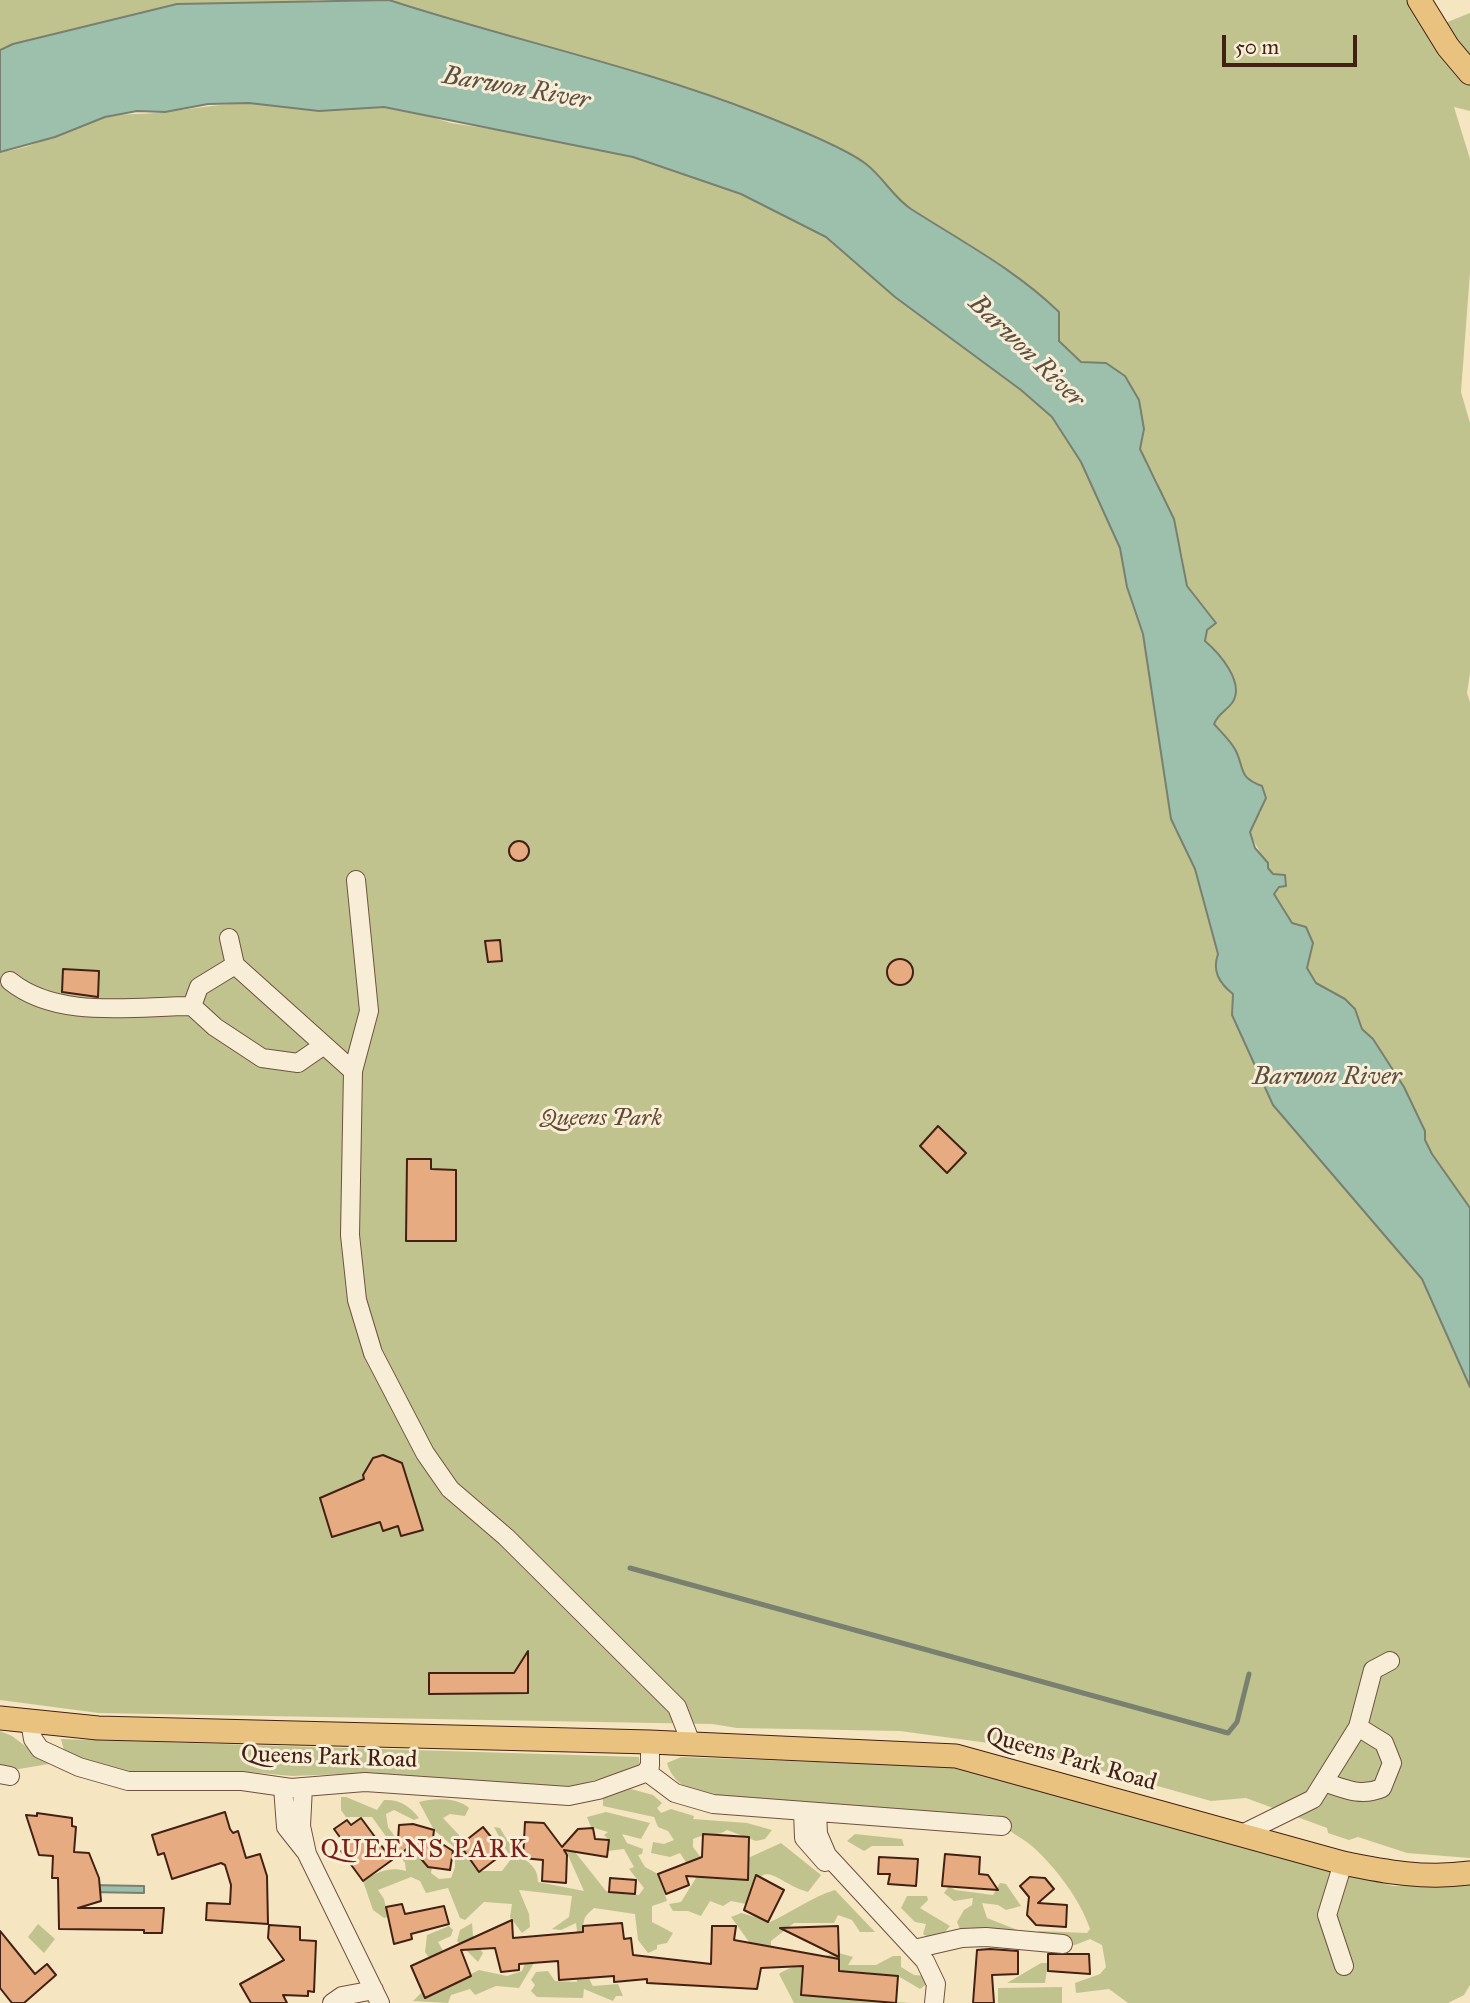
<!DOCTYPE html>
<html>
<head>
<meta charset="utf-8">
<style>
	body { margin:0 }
	#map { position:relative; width:1470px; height:2003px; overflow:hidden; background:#f5e5c1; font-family:"IM FELL Great Primer",serif }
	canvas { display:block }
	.scale { position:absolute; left:1222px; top:35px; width:135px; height:32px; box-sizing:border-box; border:4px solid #422014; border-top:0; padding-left:9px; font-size:21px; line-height:24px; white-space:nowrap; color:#422014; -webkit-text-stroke:5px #f8eed7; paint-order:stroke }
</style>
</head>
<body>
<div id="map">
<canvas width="1470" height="2003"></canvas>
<div class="scale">50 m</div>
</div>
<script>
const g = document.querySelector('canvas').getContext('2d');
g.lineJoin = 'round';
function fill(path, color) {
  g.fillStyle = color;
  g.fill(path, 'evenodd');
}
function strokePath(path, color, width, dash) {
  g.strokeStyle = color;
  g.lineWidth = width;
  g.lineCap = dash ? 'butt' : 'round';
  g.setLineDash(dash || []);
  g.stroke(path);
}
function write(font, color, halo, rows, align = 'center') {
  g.font = font + ' "IM FELL Great Primer",serif';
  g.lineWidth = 6;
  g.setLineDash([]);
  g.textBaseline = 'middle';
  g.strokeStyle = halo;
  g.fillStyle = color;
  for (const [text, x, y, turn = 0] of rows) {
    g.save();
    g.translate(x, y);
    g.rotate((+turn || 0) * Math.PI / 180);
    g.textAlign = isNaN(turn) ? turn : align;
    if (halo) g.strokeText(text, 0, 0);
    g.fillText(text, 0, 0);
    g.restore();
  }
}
fill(new Path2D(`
	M0,0h317l-226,25 -91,25z
	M389,0h1030l16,27 35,-14v98l-16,-4 16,52v113l-9,120 9,31v250l-3,20 3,9v506l-38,-54 -7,-14v-9l-21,-43 -31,-49 -11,-10 -7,-20 -39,-26 -9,-15 6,-25 -7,-16 -14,-4 -18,-29 5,-7 -30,-55 4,-12 8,-8 1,-26c-24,-9 -17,-16 -26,-35 -5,-10 -15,-19 -23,-27l5,-9 14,-11c-1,-30 -3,-43 -27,-63l2,-11 9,-7 -29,-37 -5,-32 -25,-73 -17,-32 4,-20 -5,-29 -14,-24 -19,-13h-25l-22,-22v-29c-43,-42 -98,-72 -148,-103 -18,-12 -28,-32 -45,-45 -22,-17 -78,-39 -106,-50 -120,-47 -248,-74 -371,-114z
	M249,103l70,8 65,-4 34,6 33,10 73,11 109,23 108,37 85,43 69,60 126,93 31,27 29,45 39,86 7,39 16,47 28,185 24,50 23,85 3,30 12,10 -1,21 41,90 149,174 48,108v471l-63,-5 -49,-16 -9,3 -21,-7 -1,-5 -81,-30 -35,3 -193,-54 -118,-16 -163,-3 -25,-4 -613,-11 -99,-13v-1548c37,-4 68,-24 103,-34 22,-6 43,-3 65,-6 27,-4 52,-8 81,-9z
	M0,1731l12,5 37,28 -36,6 -13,-2z
	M61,1739l578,18 1,10 -66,19 -73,-1 -131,-12 -78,3 -54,-5 -114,3 -59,-20z
	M681,1757l276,10 436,119 77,-2v101l-6,10 -16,8h-320l-19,-14 -33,4 -1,-10 25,-9 6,-7 -4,-22 -12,-6 -15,6 -40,-9 4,-5 48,2 3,-4c-10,-30 -34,-61 -57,-82 -13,-11 -28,-16 -37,-32l-272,-15c-25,-7 -49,-10 -57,-37z
	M631,1789l22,6 9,8 -5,5 4,5 10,-4 23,7 -1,3 54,4 25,7 -7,9 -9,2 -29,-11c-10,7 -22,3 -34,9v8l9,12 46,-1 33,-15 40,32 -13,17c-36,-10 -43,-40 -62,12l-15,-3 -8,5 -13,-5 -9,15 -13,-5h-15l-4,-7 12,-2 15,-24 -16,-25 -10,4 -19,-4 2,-11 11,2 10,-4 -6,-9 -10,-4 -4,-10 -51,-11v-9z
	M341,1797h5l31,13 7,-10c15,-1 26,6 35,18l-5,2 -20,-10 -8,4 2,13 10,14 9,2 16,19 10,1 -2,10 8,6 12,-1 4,-11v-19l-21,-18 -15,-28c13,-4 39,-5 50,6l-4,8 -15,-2 -7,4 16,17v8l20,28h23l9,-12 -17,-32 6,1c5,8 10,17 16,24 10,10 22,13 22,30l46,9 -21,-47 4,-2 39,49 33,4 5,-7 -15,-19 5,-2 -10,-18 -16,2 1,-11 -5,-5 4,-3 -17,-5 -4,-10 19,-5 44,11 -9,16 -19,-5 5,9 16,6 -1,5 -4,1 7,12 13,7 9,27 -15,5v16l21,11 -6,10 -10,2v4l-9,4 -10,-13 -3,-26 -41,-6c-4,4 -9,7 -10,13 -4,12 2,55 9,65l25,-2 5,12h-7l-3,5 -29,-12 -1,9 -46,-1 -6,-6 4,-6 -4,-5 5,-8 12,-1 7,10 22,1 -6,-43 6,-8 -1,-8 -15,7 -9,-1 17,-12 3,-21 -53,-6 10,24 1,13 -8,6 -12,-16 2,-13 -28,-2 -19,18 -5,-2 -12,-30 -22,5 -6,-12 -9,-4 -33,13 6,9 4,18 -4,1 -11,-8 -10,-29c13,-9 27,-15 43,-10l-1,-8 -33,-46h-26l-5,-7z
	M855,1834l47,5 2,7h-32l-8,5 -17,-10z
	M1000,1883l6,1 15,22 -15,4 -8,-5 -16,-2 5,15 43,17 -68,-1 -5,-12 7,-12 8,-5 1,-7 -19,3 -10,-8 5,-7 6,4 38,5z
	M835,1890l40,42h-15l-8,-12 -14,-5 -4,8h-40l-23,18v19l-8,1 -32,-44 10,-4 18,5 2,-4 7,3v6c23,-10 43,-26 67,-33z
	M907,1896h20l1,4 -8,8 30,18 -10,12h-11l-6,-4 3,-10 -11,-2 -14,-14z
	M472,1923l2,26h6l3,4 -5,9 -21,-21 3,-11z
	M38,1924l17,15 -11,14 -16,-16z
	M449,1926l4,4 -2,6 -13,6 7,12 -13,8 -7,-10 2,-17z
	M522,1936h7l2,27h3l-15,25 -23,-2 -21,9 -5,-6 -19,6 -3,8 -35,-2 9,-9 3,6 54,-28 28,6 15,-5 5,-13z
	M839,1953l14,4 -5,8h28l17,-9h8v11l13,8 12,1 1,8 -7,5 -22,-13 -87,-8 -9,12 -1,15 110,8h-117l-15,-29c5,-5 52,-21 60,-21z
	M1041,1963h7l-3,20h-38z
	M1062,1987v16h-64v-15z`), '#c1c38f');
const water = new Path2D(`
	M389,0c123,40 251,67 371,114 28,11 84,33 106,50 17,13 27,33 45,45 50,32 105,61 148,103v29l22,21 25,1 19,13 14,24 5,29 -4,20 34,70 13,67 29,37 -9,7 -2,11c14,12 41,42 27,62 -6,8 -14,11 -18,21 7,8 17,17 22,27 9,19 2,26 26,35l4,12 -16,34 5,16 13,15v5l5,6 12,1 1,11 -7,1 -5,7 18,29 14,4 7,16 -6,25 9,15 29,16 10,10 7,20 11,10 31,48 21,44v9l7,14 38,54v179l-48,-108 -149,-174 -41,-90 1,-21c-14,-11 -21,-23 -15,-40l-23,-85 -24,-50 -28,-185 -16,-47 -7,-39 -39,-86 -29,-45 -31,-27 -126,-93 -69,-60 -85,-43 -108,-37 -249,-50 -65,4 -70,-8 -41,1 -43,8 -28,-1 -32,6 -50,20 -55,15v-102l13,-6 164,-40z
	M90,1885l54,1v7l-55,-1z`);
fill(water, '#9dc0ad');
strokePath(water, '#798070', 2);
strokePath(new Path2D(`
	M630,1568l598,165 9,-11 12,-48`), '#798070', 5);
const building = new Path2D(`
	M509 851a10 10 0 1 1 20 0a10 10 0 1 1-20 0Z
	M500,940l2,21 -14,1 -3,-21z
	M887 972a13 13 0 1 1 26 0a13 13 0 1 1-26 0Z
	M63,969l36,2 -1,26 -36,-5z
	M938,1126l28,27 -19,20 -27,-27z
	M407,1159h24v10l25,1v71h-50z
	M383,1455l19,8 21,67 -22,6 -3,-10 -15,5 -3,-9 -48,15 -12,-39 44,-19 -1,-4 10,-17z
	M528,1651v42l-99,1v-21h85z
	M225,1812l5,17 3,4 5,-2 8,27 14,-4 7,22 1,48 -62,-4 1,-17 23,1 1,-19 -6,-20 -4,-2 -49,16 -8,-26 -6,2 -6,-20z
	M37,1813l35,5v8l4,1 -2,25 15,1 10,25 2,23 -23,7h86l-2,25h-18v-3l-85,-1 -1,-51h-6l1,-22 -14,-1 -13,-40 11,1z
	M361,1818l31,42 -29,21 -22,-30 6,-4 -13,-18 13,-9 4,5z
	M525,1822l19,1 18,24 16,-18 15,-1 2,11 14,1 -2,17 -43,-7 3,5 -1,28 -24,-2 1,-21 -20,-2z
	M413,1824l21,6 -1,8 20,13 -3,19 -22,-3 -18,-21 -13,11 2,-32z
	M483,1827l21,26 -25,19 -19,-27z
	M703,1834l46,3 -1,43 -62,-4 3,9 -23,9 -8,-20 44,-17z
	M945,1854l35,3 -1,17 9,1 10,15 -56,-4z
	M879,1857l39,2 -2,27 -28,-2 2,-10h-12z
	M756,1875l28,15 -16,32 -24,-12z
	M1030,1877l15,1 9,11 -16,14 29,2 -1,22 -30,-2 -9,-10 2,-18 -9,-11z
	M610,1878l26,2 -1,14 -26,-2z
	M402,1904l3,10 39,-8 5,18 -38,10 1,5 -18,5 -8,-37z
	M512,1920l1,18 70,-6v-6l39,-3 2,16 7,-1 2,17 78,9 1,-38h24l-2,14 105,19v12l59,5 -2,27 -95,-8 2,-29 -42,2 -4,21 -110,-6v-4l-33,3v-6l-55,4 -1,-19 -39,3v6l-18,2 -6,-24 -34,2 10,26 -46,22 -14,-32z
	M269,1925l31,2v13l16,1 -2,51 -6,-1v5l-25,-1 4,8h-36l-11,-19 44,-24 -16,-22z
	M838,1926l1,31 -59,-29z
	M0,1931l35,43 12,-10 9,11 -32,28h-12l-12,-15z
	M990,1949l28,2v23l-26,1 2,28h-21l4,-53z
	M1048,1954h41l1,20 -42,-3z`);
fill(building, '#e7ab81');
strokePath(building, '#422014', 2);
const minor = new Path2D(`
	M356,880l13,131 -16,60 -3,164 7,65 16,53 52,100 25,36 56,48 171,170 14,36
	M229,938l6,27 118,106
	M235,965l-36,22 -7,19 23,21 47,31 36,5 26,-18
	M10,981c48,39 124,25 182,25
	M30,1722l3,17 7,10 39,18 49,14h114l49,7 74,-6 204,14 29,-6 47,-17 5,-7v-24
	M647,1772l28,21 38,11 289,22
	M0,1774l10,2
	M1324,1782c21,7 37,15 58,6l10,-25 -8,-20 -26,-16
	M283,1787l3,40 19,24
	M303,1787l-2,39 6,28 73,149
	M803,1811l1,27 21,24
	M817,1812l1,22 9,21 98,106 11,23 -2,19
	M1240,1835l73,-36 45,-72 15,-57 17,-9
	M1343,1863l-16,52 17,51
	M914,1949l48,-11 24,-1 77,7
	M332,2003l10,-7 32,-6`);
const major = new Path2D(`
	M1419,0l29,47 22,26
	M0,1718l98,10 552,14 306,14 387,107c43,9 82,16 127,10`);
strokePath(minor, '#6f513f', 20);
strokePath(major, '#422014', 25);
strokePath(minor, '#f8eed7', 18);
strokePath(major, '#eac280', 23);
write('italic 24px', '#624933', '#f8eed7', [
	["Queens Park",601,1119]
]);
write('24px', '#422014', '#f8eed7', [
	["Queens Park Road",329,1758,2],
	["Queens Park Road",1071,1760,16]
]);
write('italic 26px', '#5d5042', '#f8eed7', [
	["Barwon River",516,89,10],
	["Barwon River",1026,352,44],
	["Barwon River",1327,1078]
]);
g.letterSpacing = '2px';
write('26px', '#7a1f14', '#f8eed7', [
	["QUEENS PARK",425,1851]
]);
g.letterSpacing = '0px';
</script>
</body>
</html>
